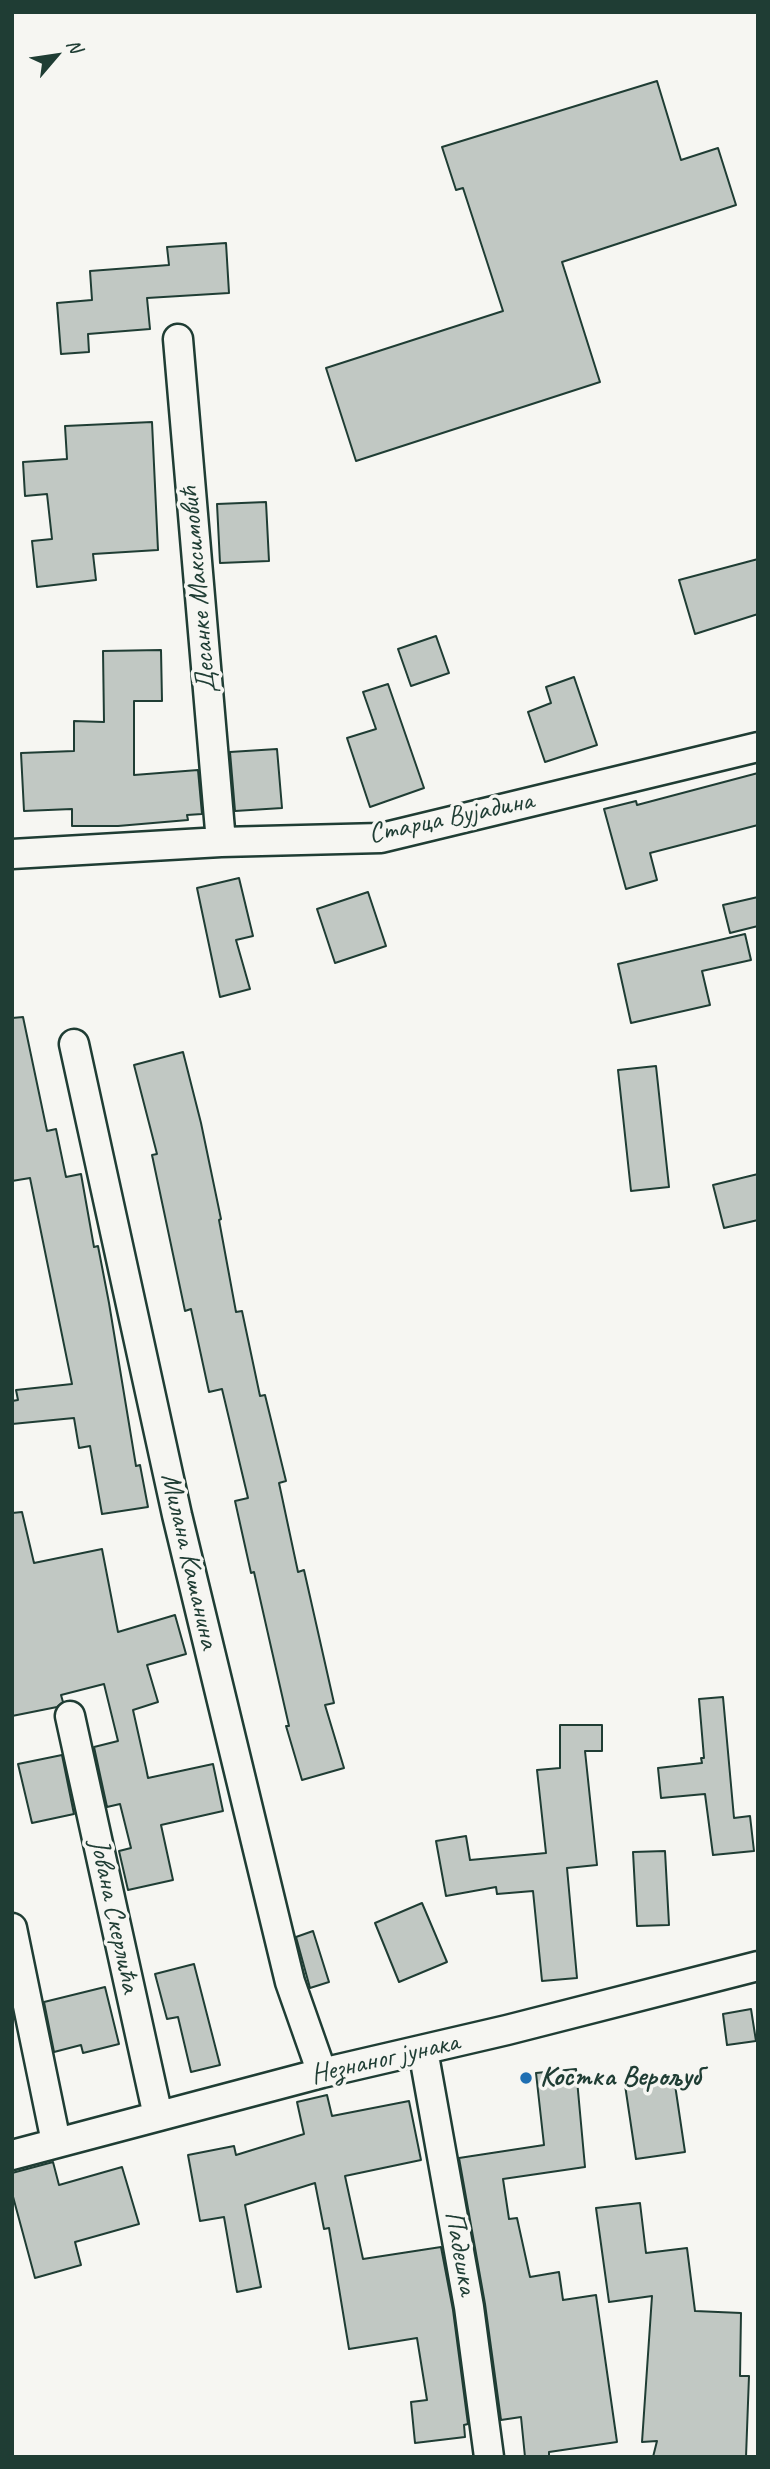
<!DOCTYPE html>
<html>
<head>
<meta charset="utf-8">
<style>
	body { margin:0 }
	#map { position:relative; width:770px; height:2469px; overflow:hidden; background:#f6f6f2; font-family:Caveat,sans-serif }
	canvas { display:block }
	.frame { position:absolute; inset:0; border:14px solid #1f3d34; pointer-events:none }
	.north { position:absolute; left:21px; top:21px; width:70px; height:70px; -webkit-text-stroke:5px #f6f6f2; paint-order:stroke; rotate:61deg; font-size:19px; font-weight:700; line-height:28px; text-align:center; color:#1f3d34 }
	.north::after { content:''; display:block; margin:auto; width:24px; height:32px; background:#1f3d34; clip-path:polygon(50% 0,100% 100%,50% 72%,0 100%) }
</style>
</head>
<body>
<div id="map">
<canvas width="770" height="2469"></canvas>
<div class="frame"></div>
<div class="north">N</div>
</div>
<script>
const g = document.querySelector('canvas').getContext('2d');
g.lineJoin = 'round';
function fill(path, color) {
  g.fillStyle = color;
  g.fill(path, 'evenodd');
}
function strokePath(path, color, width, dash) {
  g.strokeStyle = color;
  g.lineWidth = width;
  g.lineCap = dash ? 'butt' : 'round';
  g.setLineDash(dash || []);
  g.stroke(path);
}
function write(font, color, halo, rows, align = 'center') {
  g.font = font + ' Caveat,sans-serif';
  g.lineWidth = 7;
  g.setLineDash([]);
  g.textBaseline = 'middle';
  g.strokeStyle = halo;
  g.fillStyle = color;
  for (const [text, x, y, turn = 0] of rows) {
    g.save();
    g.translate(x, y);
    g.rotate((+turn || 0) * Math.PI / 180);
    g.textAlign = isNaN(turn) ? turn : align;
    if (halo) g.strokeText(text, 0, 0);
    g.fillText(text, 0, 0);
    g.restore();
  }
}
const building = new Path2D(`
	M657,81l24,79 37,-12 18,57 -174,57 38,120 -244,79 -30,-93 177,-57 -40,-123 -7,2 -14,-43z
	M226,243l3,50 -82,5 3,31 -62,5 1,18 -28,2 -4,-51 35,-3 -2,-29 79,-6 -2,-18z
	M152,422l6,128 -65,4 3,26 -59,7 -5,-46 20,-2 -5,-45 -22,2 -2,-34 44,-3 -2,-33z
	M266,502l3,59 -49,2 -3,-59z
	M758,559v55l-63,20 -16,-54z
	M436,636l13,37 -38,13 -13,-37z
	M161,650l1,51h-28v74l64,-5 4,44 -15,1 1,5 -70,6h-46v-17l-48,2 -3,-58 53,-2v-30l30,1 -1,-71z
	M574,677l23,68 -52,17 -17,-50 23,-9 -5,-16z
	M388,684l36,104 -54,19 -23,-69 29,-9 -13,-37z
	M277,749l5,59 -47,3 -5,-59z
	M758,773v52l-108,28 7,27 -31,9 -22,-80 32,-8 1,4z
	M239,878l14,58 -17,4 14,49 -30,8 -23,-109z
	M368,892l18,54 -51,17 -18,-54z
	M758,897v29l-28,7 -7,-28z
	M745,934l6,26 -49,11 8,34 -79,18 -13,-59z
	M23,1017l24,114 9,-2 10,48 15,-3 13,73 4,-1 11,57 27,163 4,-1 8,42 -46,7 -12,-68 -11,2 -5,-30 -62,6v-23l6,-1 -2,-10 56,-6 -42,-206 -18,3v-163z
	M183,1052l18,71 20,96 -2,1 17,92 6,-1 18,85 5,-1 21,86 -7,2 19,89 6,-2 30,133 -9,2 19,63 -42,12 -16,-54h3l-18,-79 -17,-75 -3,1 -16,-72 13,-3 -26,-109 -13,3 -18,-83 -6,2 -33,-156 5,-1 -23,-89z
	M656,1066l13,121 -38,4 -13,-121z
	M758,1174v46l-34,8 -11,-43z
	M22,1512l12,51 68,-14 16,83 57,-17 11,39 -39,11 11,37 -25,8 13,58 2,10 65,-14 10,47 -62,14 12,55 -45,10 -9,-39 12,-3 -11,-44 -13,3 -13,-60 24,-6 -14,-57 -43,11 2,7 -6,5 -45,9v-203z
	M723,1697l11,121 16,-2 4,35 -41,4 -8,-61 -44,4 -3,-30 44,-5 -1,-5h3l-5,-59z
	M560,1725h42v26h-17l12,114 -30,3 10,110 -35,3 -9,-90 -36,3 -1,-7 -50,9 -10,-55 30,-5 4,24 76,-7 -9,-83 23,-2z
	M62,1755l12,59 -42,9 -14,-59z
	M665,1851l4,74 -32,1 -4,-74z
	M422,1903l25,59 -48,20 -24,-59z
	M313,1931l16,51 -19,6 -14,-51z
	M194,1964l26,101 -29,7 -13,-55 -11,2 -12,-45z
	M105,1987l14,57 -36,9 -2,-8 -27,7 -10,-50z
	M751,2009l5,32 -29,4 -4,-31z
	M576,2069l9,98 -82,12 6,40 8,-1 13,59 29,-5 4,28 33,-5 21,147 -68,10v5h-24l-4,-40 -20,3 -16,-116 -26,-146 85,-13 -8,-72z
	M674,2078l11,74 -49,7 -11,-74z
	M327,2095l5,21 77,-15 12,59 -76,16 18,83 78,-12 12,63 15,114 -4,1 1,12 -50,6 -4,-41 16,-2 -10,-62 -68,11 -20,-121 -5,1 -9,-46 -70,22 16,82 -24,5 -13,-75 -24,4 -12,-66 46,-9 2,9 68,-21 -7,-32z
	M53,2162l6,23 63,-18 17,57 -64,18 6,23 -46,13 -23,-85v-20z
	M640,2203l6,50 41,-5 8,63 46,2 -1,63h9l-3,81h-93l4,-16 -15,1 10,-146 -43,6 -13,-94z`);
fill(building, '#c1c8c3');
strokePath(building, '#1f3d34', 2);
const minor = new Path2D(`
	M178,339l43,503
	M12,854l209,-12 160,-4 377,-91
	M74,1044l103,471 113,467 32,91
	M70,1716l88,400
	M12,1928l44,214
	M423,2050l46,257 20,150
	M12,2155l310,-82 185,-43 251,-64`);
strokePath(minor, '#1f3d34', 33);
strokePath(minor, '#f6f6f2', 28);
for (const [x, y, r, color] of [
	[526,2078,7,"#1f6fb2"]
]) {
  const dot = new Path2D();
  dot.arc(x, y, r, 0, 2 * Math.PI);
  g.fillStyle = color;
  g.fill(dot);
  strokePath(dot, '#f6f6f2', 2.5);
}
write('28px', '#1f3d34', '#f6f6f2', [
	["Десанке Максимовић",199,590,-95],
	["Старца Вујадина",451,818,-12],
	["Милана Кашанина",189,1561,77],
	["Јована Скерлића",114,1916,78],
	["Незнаног јунака",385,2059,-13],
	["Падешка",460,2253,80]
]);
write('bold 28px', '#1f3d34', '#f6f6f2', [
	["Костка Верољуб",540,2078]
], 'left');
</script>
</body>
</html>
